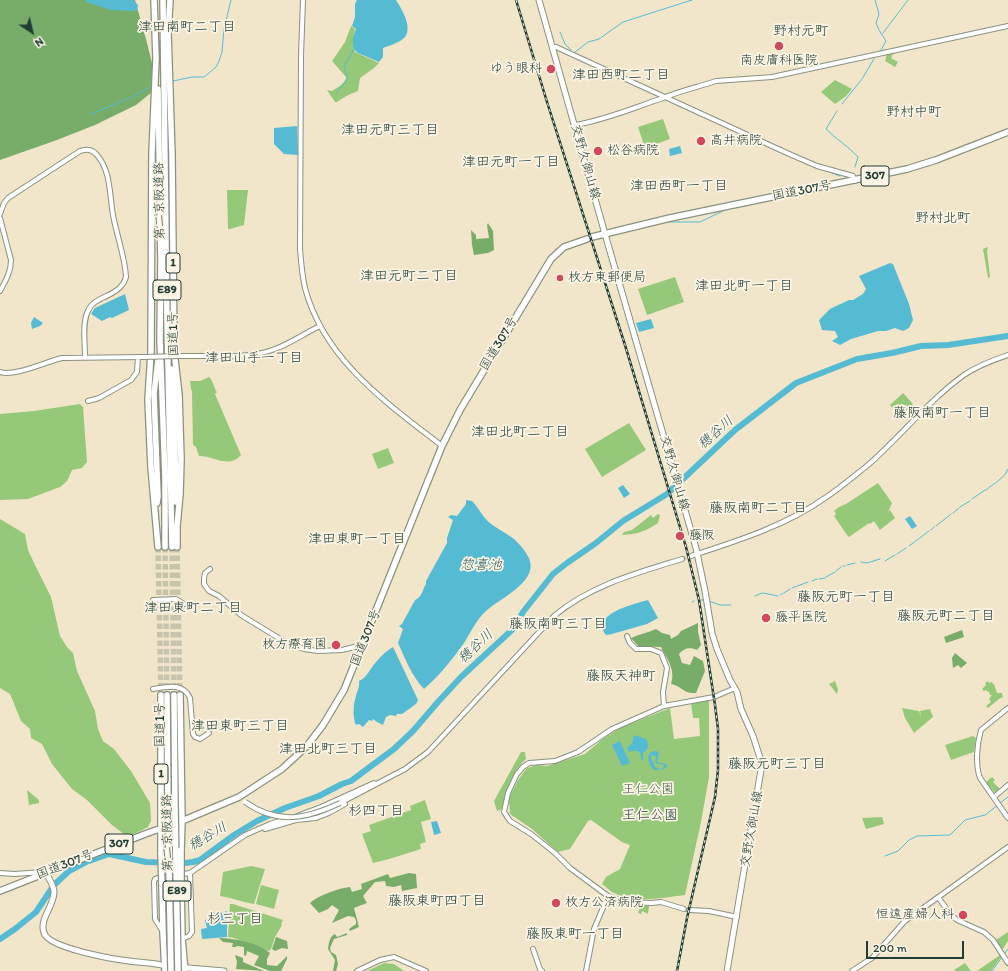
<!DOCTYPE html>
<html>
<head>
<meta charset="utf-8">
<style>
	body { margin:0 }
	#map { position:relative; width:1008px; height:971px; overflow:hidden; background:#f2e6ca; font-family:Itim,sans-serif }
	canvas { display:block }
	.north { position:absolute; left:12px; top:12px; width:40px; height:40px; -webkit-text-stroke:3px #fcf5e5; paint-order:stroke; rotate:145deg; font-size:11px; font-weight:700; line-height:16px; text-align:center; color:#1f3d34 }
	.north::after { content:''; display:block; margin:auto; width:14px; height:18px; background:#1f3d34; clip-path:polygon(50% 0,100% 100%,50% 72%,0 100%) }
	.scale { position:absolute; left:866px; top:941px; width:98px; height:18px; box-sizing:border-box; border:2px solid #1f3d34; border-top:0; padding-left:5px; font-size:12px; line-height:14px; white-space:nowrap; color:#1f3d34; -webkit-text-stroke:3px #fcf5e5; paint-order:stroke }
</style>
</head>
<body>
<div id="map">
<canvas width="1008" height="971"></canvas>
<div class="north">N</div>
<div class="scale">200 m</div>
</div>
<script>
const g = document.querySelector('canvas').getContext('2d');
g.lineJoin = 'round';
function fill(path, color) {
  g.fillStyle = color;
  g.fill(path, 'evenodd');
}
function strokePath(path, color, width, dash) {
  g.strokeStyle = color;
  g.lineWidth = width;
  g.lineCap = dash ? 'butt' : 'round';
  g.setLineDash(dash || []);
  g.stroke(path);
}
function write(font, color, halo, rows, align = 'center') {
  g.font = font + ' Itim,"Klee One",sans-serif';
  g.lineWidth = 3.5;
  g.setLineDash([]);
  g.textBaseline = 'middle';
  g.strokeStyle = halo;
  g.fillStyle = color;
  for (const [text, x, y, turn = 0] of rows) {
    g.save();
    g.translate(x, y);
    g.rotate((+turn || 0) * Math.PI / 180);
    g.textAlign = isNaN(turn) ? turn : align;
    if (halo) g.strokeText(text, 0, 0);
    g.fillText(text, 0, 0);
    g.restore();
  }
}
fill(new Path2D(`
	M351,26l4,3 -2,15 2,8 24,11 -5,5 -14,10 -2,13c-6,2 -16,7 -21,11h-2l-8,-12 5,1c6,-4 13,-7 14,-14l-14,-16 13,-19z
	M887,54h6l-2,4 7,4 -3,5 -10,-6z
	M835,80l17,9 -6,7 -11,8 -14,-12z
	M663,119l7,20 -25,9 -7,-21z
	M227,190h21l-4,35 -14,4h-2z
	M988,247l-1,4 3,26 -2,1 -5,-29z
	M675,277l9,25 -37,13 -9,-26z
	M209,377l2,2 5,12 1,1 -2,2 26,61c-12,14 -27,1 -42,1l-3,-9 -3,-2 -1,-54 -1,-2 -1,-8h10z
	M903,393l10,11 -9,9h-7l-7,-8z
	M80,404l3,3 4,55 -5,6 -10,2 -5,11 -7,6 -32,12 -28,1v-86l34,-3z
	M629,423l17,27 -44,27 -17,-28z
	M388,448l6,15 -16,6 -6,-15z
	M878,483l14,20 -3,7 -3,3 4,-3 5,8 -15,12 -6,-9 -4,3 -1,-1 -20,14 -2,-2 -13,-19 2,-2 -2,-3 5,-4 7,-3z
	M658,514l2,1 -2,8c-13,9 -21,11 -36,12l2,-3 8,-2 19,-15 2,3z
	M0,519l25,15 3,16 7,15 16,32 9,39 7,11 6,6 4,18 18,40 3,18 5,12 11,8 17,22 19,32 1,18 -3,6 -20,10 -16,-12 -25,-25 -15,-11 -20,-25 -10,-20 -11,-6 -1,-9 -9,-8 -11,-27 -10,-6z
	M835,681l3,8 -1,5 -8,-10z
	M988,681l1,2 3,-1 1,2h1l3,9h5l1,4 -4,2 -11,9 -2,-2 5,-4 -2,-3 3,-4h-2l-1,-4 -1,1 -2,-2 -2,1 -2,-2 4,-4 -1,-2z
	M709,700v77l-8,45 -16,73c-24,3 -51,9 -73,-3 -3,-2 -7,-6 -10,-8l4,-7 14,-8 10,-24 -8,-3 -31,-22 -3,1 -18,28 -12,3 -26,-23 -22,-15 -1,-16 9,-18 9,-12 10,-3 10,1 38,-12 19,-16 16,-10 50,-20 4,31 26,-3 -1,-18h-6l-2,-15z
	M902,708l17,3 2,5 -1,-5 10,-2 3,8 -19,16 -9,-15z
	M973,736l3,2 -2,14 -23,8 -6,-15z
	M521,752h4l1,7c-14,12 -20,33 -24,50l-5,2 -3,-10z
	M992,777l3,3 -2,2 7,7 -5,4 -9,-11z
	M27,790l12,10v3l-10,2z
	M425,800l6,19 -10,3 5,20 -6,2 1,5 -32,10 -16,4 -11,-29 9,-3 -2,-6 42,-15 -1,-4z
	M882,817l2,7 -18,5 -4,-11z
	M251,866l14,3 -11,35c-12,-2 -22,-6 -34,-8l3,-24z
	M261,885l18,5 -5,19 -18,-5z
	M230,904h3l50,16 -2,4 1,1 -7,12 -4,12 -2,2 -35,-13 -6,-1z
	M641,905l8,1 -1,8 -6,-3 -1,3 -3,-1z
	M1008,932v9l-6,9 -6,-10z
	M1000,955l1,2 -10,14h-14z
	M384,963l10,1 10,7h-37z
	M965,963l6,8h-16l-1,-1z`), '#96c879');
fill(new Path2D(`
	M0,0h135l11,39 10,40 -4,13 -16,13 -41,20 -38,15 -57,20z
	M488,223l5,8 1,19 -6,3 -14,2 -2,-10 -1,-15 5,5v4l13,-1 -2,-13z
	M698,623v9l3,13 -4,5c-7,-3 -13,-2 -18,4l3,9 8,2 4,-9 9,5 2,10 -9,22c-13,1 -14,-7 -25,-9 5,-14 -4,-25 -10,-37l-23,-1 -7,-8c8,-4 17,-5 25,-9l6,4 8,2 1,4 7,-4 3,-4z
	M962,630l2,7 -18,6 -2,-6z
	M955,653l12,10 -6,5 -3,-3 -5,3 -1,-10z
	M409,873l7,1 1,14 -15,3 -1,-6 -7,2 -8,-1 -1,-5 -10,1 -12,14 4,7 -13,5 5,19 -9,4 -1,-2 7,-5v-4l-2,-3 -6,-1 -16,7 7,-13 -7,-5 -4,4 -9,4 -9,-10c9,-8 29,-15 40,-16l2,5 10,-3 -1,-5 27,-10 2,4z
	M347,933v2l-13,4 -4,9 1,4 5,3 2,9 -2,7h-3l2,-11 -7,-11c1,-6 1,-12 7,-15l2,3z
	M276,937l11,4 1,8 -6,-1 -7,3 -3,-2z
	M219,938c14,0 40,5 51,15l-3,6v6l10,1 10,-10v3l-6,12h-11l-16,-6 5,-9 -12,-5 -1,5 -2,-1v-8l-7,-1 -1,1h-4l1,-4 -10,-1z
	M235,955l8,3v4l21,9 -28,-2 1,-7z`), '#78ac69');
fill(new Path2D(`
	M86,0h47l5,5 -1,6 -26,-1 -25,-8z
	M357,0h39c7,11 20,33 4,41 -5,3 -12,5 -17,7v9l-4,5 -21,-9c-8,-5 -5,-16 -2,-24l-4,-3 3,-9v-13z
	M297,126l1,29 -14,-1 -10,-10v-16z
	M680,146l2,7 -12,3 -1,-7z
	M890,263l3,1 16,40 4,16 -4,8 -6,3 -8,-3 -9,3h-8l-27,8 -11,6 -8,-4 6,-4 -3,-6 -13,-1 -3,-10 11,-11 19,-9h4l10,-6 3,-5 -7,-13z
	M125,294l4,16 -17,8 -2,-1 -8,4 -11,-7 4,-6z
	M34,317l9,6 -3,3 -8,3 -1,-6z
	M651,319l3,9 -15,4 -3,-9z
	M623,485l7,9 -6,4 -6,-10z
	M466,500l6,1c7,7 11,17 19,23 14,10 22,11 33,26 2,3 5,7 6,11 6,22 -31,38 -44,50 -10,9 -15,21 -22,32 -12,17 -25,33 -40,46 -13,-14 -18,-29 -26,-46l5,-14 -4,-3 3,-2 13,-24c8,-4 7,-10 11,-16v-3l21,-38v-5l6,-18 -5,-3 3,-2 6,1 9,-12z
	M910,516l7,10 -5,3 -7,-10z
	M648,600l10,18 -11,6 -35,10 -6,1c-16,-21 28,-31 42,-35z
	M393,647l25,53 -2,4 -14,10h-5l-1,2 -6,-1 -4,2 -3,8 -6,-3 -4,-3 -1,2 -3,-1 -6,7 -4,-3 -3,1c-3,-5 -3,-19 -1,-25 1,-7 5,-12 4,-19 9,-4 11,-13 17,-19 5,-6 10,-11 17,-15z
	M634,735l12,4c3,5 3,10 -3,14v8l-2,-1c0,-9 -3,-11 -12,-8l-2,-4 5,-5z
	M620,741l10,22 -8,3 -10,-21z
	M654,751h3l2,3 -2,8 9,2 1,3 -3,2 -9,1 -5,-4 -2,-9 2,-4zM652,755l4,1 -1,7 9,2 -1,3 -3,1 -5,-2 -4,-9z
	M437,821l4,12 -7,2 -3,-13z
	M227,911v26l-25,2 -1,-10 6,-1 -2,-8 8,-3 -2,-4 3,-1 2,3z`), '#55bbd3');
strokePath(new Path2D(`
	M875,0l4,14 -3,9 3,7 7,11 -6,11
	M560,32l5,12 6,6
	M883,33l25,-33
	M574,53l14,-11 11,-3 24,-17 69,-22
	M173,81l19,-4h12l12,-10 3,-6 3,-9 2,-23 7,-29
	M336,93l12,-14c-1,-4 -4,-9 -4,-13l10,-17
	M842,104l20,-25 12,-20
	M837,111l-11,18c10,10 22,17 32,28l-3,10
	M91,114l41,-17 20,-11
	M822,169l18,7
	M666,222h34l23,-11
	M1006,473l2,-4
	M986,490c7,-6 14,-9 20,-17
	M972,499l13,-9
	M960,507l10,-6
	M953,513l6,-5
	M936,526l15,-12
	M931,530l3,-3
	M909,546l20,-15
	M897,554l9,-6
	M885,561l10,-6
	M861,562l6,1 13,-4
	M847,565l8,-2
	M843,566h2
	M836,571l5,-4
	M826,577l9,-5
	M819,579l6,-1
	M812,581l5,-2
	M792,588l16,-6
	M763,593l15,3
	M784,593l6,-4
	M780,595l3,-2
	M755,596l7,-3
	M701,600h2
	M709,601l11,4h11
	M692,602l2,-1
	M1000,803l8,-6
	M885,856l13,-5 11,-11 8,-4 33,-1 15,-15 20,-5 13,-10
	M1004,954l4,-5
	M992,971l10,-14`), '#55bbd3', 1);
strokePath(new Path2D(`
	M0,939l15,-10 21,-17 18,-27 15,-14 17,-9 23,-8 37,8 39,1 8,-1 7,-2 34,-25 23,-14 28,-13 34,-12 23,-12 9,-3 43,-32 19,-18 24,-28 24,-26 52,-48 10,-17 30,-38 14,-11 29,-20 27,-22 44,-27 68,-64 61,-47 61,-24 35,-6 29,-7 27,-1 60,-9`), '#55bbd3', 6);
strokePath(new Path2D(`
	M682,559l9,-3`), '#c8c4ac', 4, [4, 2]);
strokePath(new Path2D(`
	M158,547l3,148
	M165,547l2,148
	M172,547l2,148
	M177,547l3,148`), '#c8c4ac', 5.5, [5.5, 3]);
const minor = new Path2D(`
	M303,0l-2,56 -1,193c1,13 2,26 5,39 19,72 82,115 137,158
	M553,48l3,-1 231,106 30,13 36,10 2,5
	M575,125c30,-5 58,-17 88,-27 17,-7 35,-11 53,-17l56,-4 236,-51
	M0,214l4,-11 4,-5 72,-47c7,-2 12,-2 17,4 15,17 12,43 17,65 4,19 11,38 12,57 -1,3 -2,6 -4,8 -8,12 -29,12 -34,26 -6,11 -3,33 -3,46
	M0,218l11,42c0,12 -5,20 -11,31
	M179,356c30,-1 68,4 96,-7 16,-6 30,-16 45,-23
	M0,372c14,5 45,-10 62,-14l82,-1
	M88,401l11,-3 32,-18 6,-8 1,-15
	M691,556c46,-15 94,-30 134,-58 15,-10 29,-22 43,-33 33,-29 60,-64 96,-90 13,-9 29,-15 44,-20
	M210,569l-5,4 -1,5v6l5,7 10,5 22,19 44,27 19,7 14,2 24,-1 20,-5
	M153,600l23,-1 8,5
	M627,636l3,7 6,6h15l10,4 6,15 -4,24 1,14
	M153,689c13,-2 30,-7 37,9l3,36 2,3 5,2 9,-6
	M1008,708l-27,22c-4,14 -6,34 -1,48l28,40
	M994,797l14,-12
	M340,803l65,-34 23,-17 126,-136c37,-31 83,-43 128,-57
	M297,816l24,-9 53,-24
	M265,829l31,-9 20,-2 13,-5 16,-9
	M0,873l14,1 29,-2
	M938,897l13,18 6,5 27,12 9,8 15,23
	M684,909l-23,-7 -9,1 -25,-1 -19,-6 -38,-28 -15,-15 -24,-19 -21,-13 -6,-9 4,-19 9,-19 6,-7 6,-4 26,-2 23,-9 34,-23 52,-23 50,-9 21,-9
	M689,910l20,1 28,6
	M163,932l-8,-13 -1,-37 1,-3 5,-2 30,-4 55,-38 25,-11 19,-6
	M182,939l7,-3 3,-4 -2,-59
	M533,949l7,20 2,2
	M357,971l23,-11 14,-3 32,14
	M586,971l8,-42 14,-33
	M852,971l20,-13 33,-37 103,-74`);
const major = new Path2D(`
	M539,0l66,234 91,314 9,43 7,42 5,16 13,31 7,12 4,17 12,27 9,28 -35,207
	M46,872c2,6 8,13 8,20 0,14 -15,27 -10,41 5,15 68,26 85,28 12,2 25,1 36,5l59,5`);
const highway = new Path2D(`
	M154,0l2,58 -4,95 -1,199 -3,48 3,67 7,80
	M163,0l4,322 5,225
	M170,0l-2,33 4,122 2,196 5,44 2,64 -1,35 -3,32v21
	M158,89l3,173 -1,77 5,139v69
	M592,237l78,-19 237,-49 29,-9 72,-28
	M171,369l3,22 2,111
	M157,503l1,-7 -4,-102 4,-34
	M161,695v159
	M167,695l1,120
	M174,695l1,115
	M180,695l2,126 -1,29
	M181,883l1,56 3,32
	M162,887l1,45 2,39
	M0,891l145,-57 37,-13 57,-24 43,-28 25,-23 16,-21 21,-35 98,-244 18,-36 91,-151 13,-12 23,-8`);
strokePath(minor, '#88927f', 6);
strokePath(major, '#88927f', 7);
strokePath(highway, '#88927f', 8);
strokePath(minor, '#fff', 4);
strokePath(major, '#fff', 5);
strokePath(highway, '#fff', 5.5);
const rail = new Path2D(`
	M516,0l31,102 78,243 61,202 13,53 16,105 3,24v41l-3,27 -28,121 -10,53`);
strokePath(rail, '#1f3d34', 2.5);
strokePath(rail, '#fcf5e5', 1, [3]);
const minorBridge = new Path2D(`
	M144,357l35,-1
	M245,802c33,23 61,17 95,1`);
const highwayBridge = new Path2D(`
	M175,810l3,161
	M168,815l3,156
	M161,854l1,33
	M181,883v-33`);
strokePath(minorBridge, '#88927f', 6, []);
strokePath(highwayBridge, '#88927f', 8, []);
strokePath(minorBridge, '#fff', 4);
strokePath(highwayBridge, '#fff', 5.5);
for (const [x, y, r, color] of [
	[779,46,5,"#d1495b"],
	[551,69,5,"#d1495b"],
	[701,141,5,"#d1495b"],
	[598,151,5,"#d1495b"],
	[560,278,4,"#d1495b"],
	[680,536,5,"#d1495b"],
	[766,618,5,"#d1495b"],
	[336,645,5,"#d1495b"],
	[556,903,5,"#d1495b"],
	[963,915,5,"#d1495b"]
]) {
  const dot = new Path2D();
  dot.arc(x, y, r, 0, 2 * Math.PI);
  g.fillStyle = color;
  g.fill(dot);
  strokePath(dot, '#fcf5e5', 1.5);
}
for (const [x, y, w] of [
	[875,176,28],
	[173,263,14],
	[167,290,28],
	[161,774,14],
	[119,844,28],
	[177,891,28]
]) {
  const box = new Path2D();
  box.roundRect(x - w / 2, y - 10, w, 20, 3);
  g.fillStyle = '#fcf5e5';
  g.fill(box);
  strokePath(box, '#1f3d34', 1);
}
write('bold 12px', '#1f3d34', null, [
	["307",875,176],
	["1",173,263],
	["E89",167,290],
	["1",161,774],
	["307",119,844],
	["E89",177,891]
]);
write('13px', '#1f3d34', '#fcf5e5', [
	["南皮膚科医院",779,61,"center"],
	["ゆう眼科",542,69,"right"],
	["高井病院",710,141],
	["松谷病院",607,151],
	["枚方東郵便局",568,278],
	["藤阪",689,536],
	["藤平医院",775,618],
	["枚方療育園",327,645,"right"],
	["枚方公済病院",565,903],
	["恒遠産婦人科",954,915,"right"]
], 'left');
write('13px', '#1f3d34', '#fcf5e5', [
	["交野久御山線",585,162,74],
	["国道307号",802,191,-11],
	["第二京阪道路",160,201,-91],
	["国道1号",174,334,-92],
	["国道307号",499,344,-59],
	["交野久御山線",674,473,74],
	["国道307号",366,638,-68],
	["国道1号",161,725,-90],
	["交野久御山線",752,829,-80],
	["第二京阪道路",168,833,-91],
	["国道307号",65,865,-21]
]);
write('13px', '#3d6045', '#fcf5e5', [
	["王仁公園",648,790]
]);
write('14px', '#1f3d34', '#fcf5e5', [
	["津田南町二丁目",187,27],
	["野村元町",801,31],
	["津田西町二丁目",621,75],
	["野村中町",914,112],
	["津田元町三丁目",390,130],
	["津田元町一丁目",511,162],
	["津田西町一丁目",679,186],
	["野村北町",943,218],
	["津田元町二丁目",409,276],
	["津田北町一丁目",744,286],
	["津田山手一丁目",254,358],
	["藤阪南町一丁目",942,413],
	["津田北町二丁目",520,432],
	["藤阪南町二丁目",758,508],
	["津田東町一丁目",357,539],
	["藤阪元町一丁目",846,597],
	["津田東町二丁目",193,608],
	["藤阪元町二丁目",946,616],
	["藤阪南町三丁目",558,624],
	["藤阪天神町",621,676],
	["津田東町三丁目",240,726],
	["津田北町三丁目",328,749],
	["藤阪元町三丁目",777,764],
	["杉四丁目",376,811],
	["王仁公園",650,815],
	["藤阪東町四丁目",437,901],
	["杉三丁目",235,919],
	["藤阪東町一丁目",575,934]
]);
write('italic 14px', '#2c5c5c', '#fcf5e5', [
	["穂谷川",716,433,-42],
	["惣喜池",481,565],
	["穂谷川",476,647,-43],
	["穂谷川",208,837,-31]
]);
</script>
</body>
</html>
